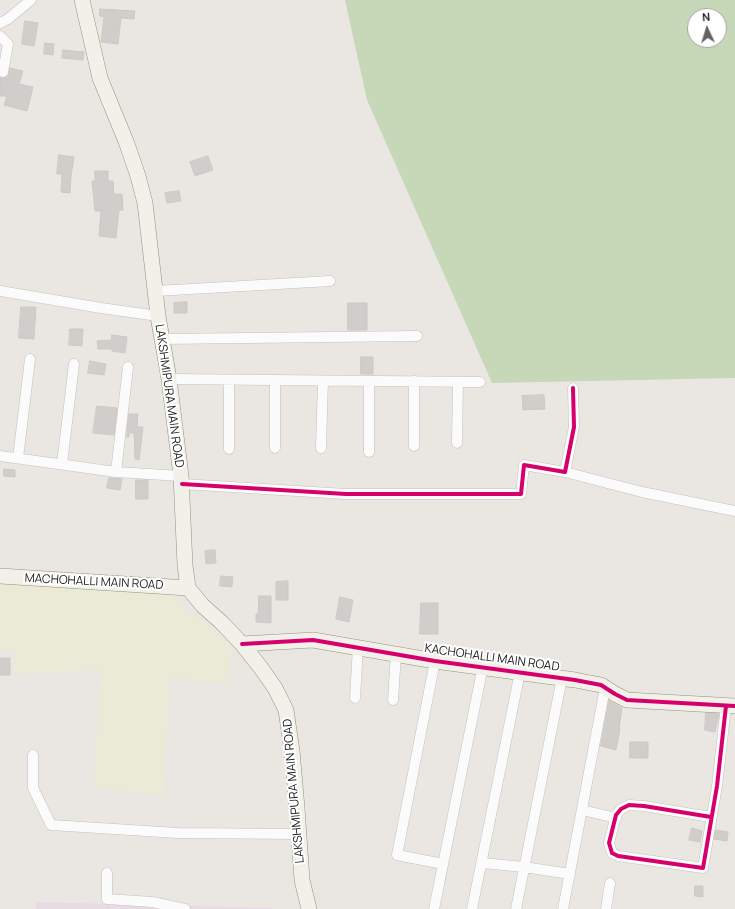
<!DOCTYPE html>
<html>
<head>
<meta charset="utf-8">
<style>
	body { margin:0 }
	#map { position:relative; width:735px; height:909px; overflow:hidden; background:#eae7e3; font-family:Manrope,sans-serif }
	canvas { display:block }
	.north { position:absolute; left:687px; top:8px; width:40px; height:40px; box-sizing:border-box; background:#fff; border:1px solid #a4a4a4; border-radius:50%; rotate:356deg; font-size:11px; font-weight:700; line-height:16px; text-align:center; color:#1b1b1b }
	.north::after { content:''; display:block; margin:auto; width:14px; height:18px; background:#636261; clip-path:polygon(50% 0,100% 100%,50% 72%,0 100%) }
</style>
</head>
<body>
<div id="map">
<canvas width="735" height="909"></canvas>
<div class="north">N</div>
</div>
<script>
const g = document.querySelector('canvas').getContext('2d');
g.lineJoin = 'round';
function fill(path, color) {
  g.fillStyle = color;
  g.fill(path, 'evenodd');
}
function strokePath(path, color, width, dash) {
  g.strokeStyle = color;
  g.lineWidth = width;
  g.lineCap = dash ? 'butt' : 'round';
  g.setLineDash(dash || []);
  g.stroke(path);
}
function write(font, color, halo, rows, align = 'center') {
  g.font = font + ' Manrope,sans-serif';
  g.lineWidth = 4;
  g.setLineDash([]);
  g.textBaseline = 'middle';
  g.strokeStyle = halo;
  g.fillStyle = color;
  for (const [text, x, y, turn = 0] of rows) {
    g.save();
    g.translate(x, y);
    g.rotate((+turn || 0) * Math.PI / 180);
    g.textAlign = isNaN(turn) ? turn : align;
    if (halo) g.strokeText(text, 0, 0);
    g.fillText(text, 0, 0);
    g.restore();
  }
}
fill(new Path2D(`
	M35,902l237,6 1,1h-237z`), '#e8dbe3');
fill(new Path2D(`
	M0,576l174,14 11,20 19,13 29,25 -8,37 -55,-9 -7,119 -69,-7 7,-118 -87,4 2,-24h-16z`), '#ebead6');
fill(new Path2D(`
	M345,0h390v378l-243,5 -125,-283zM695,16h24v24h-24z`), '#c6d8b8');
const building = new Path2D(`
	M100,9l35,2 -1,8 -13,-1 -3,26 -17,-2 3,-25 -4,-1z
	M25,21l13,2 -4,23 -12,-2z
	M45,43l9,1 -1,11 -9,-1z
	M63,50l21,2 -1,8 -21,-2z
	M10,68l13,3 -4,13 14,3 -6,24 -23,-6 3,-9h-7v-18h5l3,-2z
	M59,155l15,2 -3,19 -1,17 -9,-1 1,-18h-5z
	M208,156l5,14 -18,6 -5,-14z
	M95,171h13v10h5l1,13h8l1,16h-4l-3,28 -17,-2 2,-25h-6l-3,-30h3z
	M179,191l2,10 -14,2 -2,-10z
	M187,302v11h-13v-10z
	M348,303h19v27h-19z
	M21,307h15l-2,32 -15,-1z
	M70,329h13l-1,17 -13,-1z
	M112,335l15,2 -2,16 -13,-2v-2h-14l-1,-8 14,-1z
	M361,357h12v17h-12z
	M90,361l16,3 -2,11 -16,-2z
	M544,395l1,14 -22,1 -1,-14z
	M97,406l20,2 -3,27 -21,-2z
	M129,414h9l-1,13h6l-4,33 -4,-1 -1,-26h-5v4h-2z
	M4,469l11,1v7l-11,-1z
	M109,478l13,1 -2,11 -13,-2z
	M136,480h12v19h-12z
	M215,550l1,13 -10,1 -1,-13z
	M221,576l12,1 -1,10 -12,-1z
	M288,581v19h-12v-18z
	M259,596h12v27l-15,-1v-8h2z
	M340,597l13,3 -4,22 -13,-3z
	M421,603h17v31h-18z
	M0,658h10v17h-10z
	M609,701l13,7 -3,21h1l-4,21 -15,-4z
	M706,713l13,1 -4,18 -10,-2z
	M630,742h18v16h-18z
	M692,828l10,3 -2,11 -11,-2z
	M716,830l12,2 -1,9 -13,-2z
	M695,886h8v11l-8,-1z`);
fill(building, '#d0cdca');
strokePath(building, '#cdc8c5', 1);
const street = new Path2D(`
	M0,23l8,-4 23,-19
	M0,36l8,8 -5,28
	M0,291l101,17 57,8
	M156,291l174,-10
	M162,339l255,-3
	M169,379l311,3
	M275,380v68
	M414,381v65
	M457,443l1,-61
	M321,448l2,-67
	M229,449v-69
	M369,452v-71
	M0,456l116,16 65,4
	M18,458l12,-99
	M62,464l12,-100
	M116,472l12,-105
	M565,472l77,20 93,19
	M182,484l164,10h175l3,-29 41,7 9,-45 -1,-39
	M435,661l-38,194 46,9
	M355,698l3,-51
	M393,700l3,-46
	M33,755v33l18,37 127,8 121,1
	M582,810l34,8
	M711,817l-67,-11 -15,-1 -8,4 -5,6 -7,28 3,10 6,3 85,12 14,-82 9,-80
	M482,863l42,4 46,7
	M107,873v26l45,3 33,7
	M434,909l49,-243
	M472,909l48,-237
	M516,909l46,-231
	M563,909l42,-221
	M606,909l4,-26`);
const secondary = new Path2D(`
	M82,0l18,78 27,66 11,32 7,27 13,113 11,63 12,97 4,89 3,23 15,18 18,16 21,22 19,24 14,20 11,22 6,41 5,57 5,72 7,29
	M0,576l188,12
	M242,644l71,-4 122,21 140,19 26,5 14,9 12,6 108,6`);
strokePath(street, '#c2c1bf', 11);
strokePath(secondary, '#93927c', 16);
strokePath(street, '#fcfbfb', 10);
strokePath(secondary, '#f2f1e9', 15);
strokePath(new Path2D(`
	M182,484l164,10h175l3,-29 41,7 9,-45 -1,-39
	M242,644l71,-4 122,21 140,19 26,5 14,9 12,6 108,6
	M711,817l-67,-11 -15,-1 -8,4 -5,6 -7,28 3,10 6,3 85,12 14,-82 9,-80`), '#d6006c', 4);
write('12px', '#1b1b1b', '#fff', [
	["LAKSHMIPURA MAIN ROAD",169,396,82],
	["MACHOHALLI MAIN ROAD",94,582,3],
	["KACHOHALLI MAIN ROAD",492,658,8],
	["LAKSHMIPURA MAIN ROAD",294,791,-95]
]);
</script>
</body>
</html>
